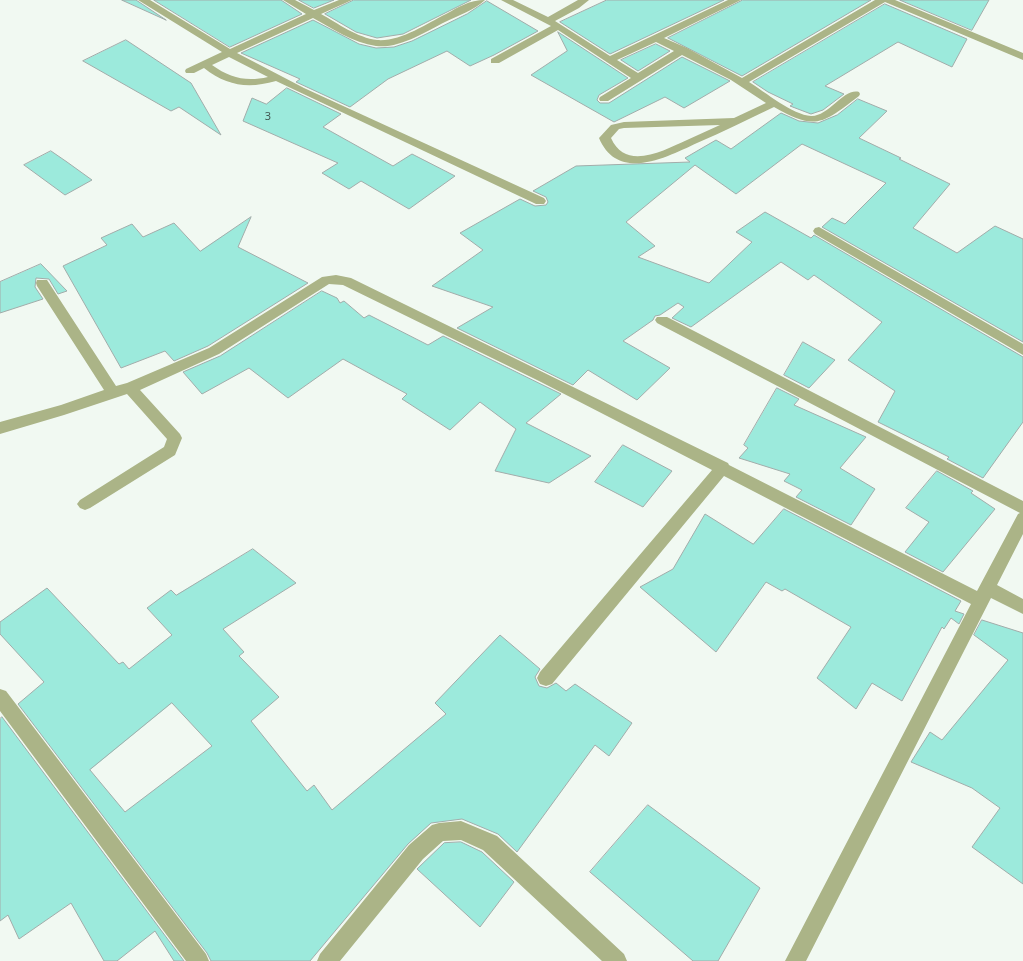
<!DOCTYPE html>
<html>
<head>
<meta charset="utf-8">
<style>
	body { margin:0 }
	canvas { display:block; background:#f1f9f2 }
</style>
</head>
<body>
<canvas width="1023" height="961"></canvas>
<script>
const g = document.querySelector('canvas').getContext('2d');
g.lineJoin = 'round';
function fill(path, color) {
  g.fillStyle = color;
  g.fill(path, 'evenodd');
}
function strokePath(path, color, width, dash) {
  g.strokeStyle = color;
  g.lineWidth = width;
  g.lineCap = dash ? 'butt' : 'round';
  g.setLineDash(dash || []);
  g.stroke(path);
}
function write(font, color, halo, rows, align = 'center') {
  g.font = font + ' "Noto Sans",sans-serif';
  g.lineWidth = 4.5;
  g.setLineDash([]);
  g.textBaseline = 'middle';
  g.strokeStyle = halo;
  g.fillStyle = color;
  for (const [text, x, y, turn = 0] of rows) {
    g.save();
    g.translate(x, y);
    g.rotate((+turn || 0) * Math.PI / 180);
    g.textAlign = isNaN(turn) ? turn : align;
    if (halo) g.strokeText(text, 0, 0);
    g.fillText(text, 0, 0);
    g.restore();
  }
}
const building = new Path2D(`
	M122,0h14l30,20z
	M154,0h127l21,14 -72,33z
	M299,0h35l-20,8z
	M354,0h117l-68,34 -26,4 -21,-6 -31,-18z
	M607,0h117l-114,54 -50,-32z
	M743,0h128l-129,76 -74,-38z
	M900,0h89l-17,30z
	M487,1l51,30 -44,24 -24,11 -23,-15 -59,28 -38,28 -54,-25 4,-3 -59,-26 72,-33 46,24 17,4 18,-1 18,-6 55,-27z
	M885,4l82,35 -15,28 -54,-25 -73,44 19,8 -21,16 -12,4 -21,-8 3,-2 -25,-12 -15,-10z
	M558,32l70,46 -29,17 -2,5 3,3h9l73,-46 48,24 -46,27 -19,-11 -51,25 -83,-47 36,-24z
	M126,40l65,43 30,52 -42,-28 -8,4 -88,-50z
	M656,44l14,7 -32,20 -17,-11z
	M287,88l54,26 -18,13 70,39 19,-12 43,22 -46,33 -48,-28 -12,8 -27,-16 16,-10 -95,-42 9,-23 14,6z
	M858,99l29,12 -28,27 42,20 -2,1 51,25 -37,44 44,25 38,-27 28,13v103l-201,-115 10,-9 13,6 41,-41 -84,-39 -66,50 -41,-29 -69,57 29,24 -17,11 71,26 43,-41 -16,-10 29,-20 46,26 3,-3 209,122v65l-40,56 -36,-19 2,-2 -71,-35 17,-31 -47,-31 34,-38 -68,-47 -6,5 -27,-18 -90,65 -19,-9 12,-11 -6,-4 -18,12 -5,1 -2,4 -30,21 47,27 -33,32 -49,-30 -15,15 -116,-57 36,-21 -61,-21 51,-36 -23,-17 60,-34 15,7 11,-1 2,-3 -2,-5 -13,-6 43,-25 114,-4 -5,-4 31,-18 15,9 50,-36 18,8 19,2 19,-8z
	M51,151l16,11 25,18 -27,15 -41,-30z
	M251,217l-13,30 70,36 -100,63 -34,15 -9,-10 -44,17 -58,-102 44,-21 -6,-7 31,-14 11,13 31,-14 26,28z
	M41,264l26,27 -9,3 -9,-15 -13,-1 -1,9 8,12 -43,14v-31z
	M322,291l15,7 3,5 4,-2 20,17 5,-3 59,30 15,-9 118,58 -35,29 65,33 -42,27 -54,-12 21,-42 -36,-27 -30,28 -48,-31 5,-5 -64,-35 -55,39 -39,-30 -47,26 -19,-22 37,-16z
	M803,342l32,18 -26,28 -25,-13z
	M777,388l22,11 -5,6 72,32 -26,31 35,21 -24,36 -55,-28 6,-7 -18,-9 6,-7 -51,-16 9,-10 -4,-3z
	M623,445l49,26 -29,36 -48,-25z
	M937,471l36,20 -2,2 24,16 -52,63 -38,-20 24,-30 -23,-14z
	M784,509l177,92 -6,10 9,3 -5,10 -8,-6 -7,11 -2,-2 -40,74 -30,-18 -16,26 -39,-31 34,-51 -66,-38 -3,2 -16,-9 -50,70 -76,-65 33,-18 32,-55 48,30z
	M253,549l43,34 -73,46 21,23 -5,4 40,41 -28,24 56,70 7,-6 18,25 114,-96 -11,-11 65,-68 40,34 -5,8 4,9 8,2 9,-5 10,8 9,-7 57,39 -23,33 -14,-11 -78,107 -19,-18 -36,-15 -31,4 -23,21 -98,117h-99l-4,-8 -189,-249 26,-22 -44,-48v-12l47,-34 72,76 4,-2 6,7 43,-34 -25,-27 24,-18 5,5zM172,703l40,43 -87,66 -35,-42z
	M982,620l41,13v251l-51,-37 28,-39 -28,-20 -61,-26 19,-30 12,8 66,-80 -34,-25z
	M2,717l182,244h-10l-19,-30 -38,30h-13l-33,-58 -52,36 -11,-24 -8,6v-202z
	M648,805l112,83 -42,73h-25l-103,-89z
	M461,842l21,10 32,30 -34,45 -63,-58 27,-26z`);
fill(building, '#9ceadc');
strokePath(building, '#a2acaa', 1);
fill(new Path2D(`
	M138,0h12l80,49 76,-35 -23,-14h12l19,10 25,-10h13l-31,14c16,9 37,24 56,26 23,2 49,-16 69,-26 13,-7 23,-14 39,-14 -10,10 -28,16 -40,22 -20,10 -46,27 -69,24 -23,-3 -44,-18 -63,-28l-76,35 67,35 240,110 2,3 -2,3h-8l-260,-123c-28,8 -49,5 -72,-13l-10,5h-8l-1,-2 1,-2 36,-17zM229,57l39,20c-22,5 -38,1 -56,-12z
	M501,0h12l35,17 30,-17h11l-10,8 -24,13 55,35 118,-56h13l-77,38 23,10 55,30 133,-78h20l128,53v7l-138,-58 -136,80c16,10 44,33 62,34 18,1 32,-28 48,-24l1,2 -1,2c-37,28 -43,35 -85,11 -26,12 -51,25 -77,36 -30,14 -79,40 -98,-5l12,-13 13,-3 110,-4 32,-15 -35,-23 -49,-25 -74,46h-8l-1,-2 1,-2 31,-19 -73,-48 -59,33h-8v-4l60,-33zM656,42l18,9 -36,22 -21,-13zM720,125c-11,5 -22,10 -33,15 -23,10 -61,32 -76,-2l8,-9 5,-1z
	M819,227l204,117v11l-208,-121 -2,-3 2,-3z
	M336,275l15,3 377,185 1,2 248,126 41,-77 2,-1 -363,-190 -2,-3 2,-3h10l356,184v33l-26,51 26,14v15l-32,-16 -185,363h-21l186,-357 -247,-128 -172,208 -6,2 -6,-2 -3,-6 3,-6 172,-202 -173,-89 -196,-96 -14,-1 -110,70 -79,36 40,44 2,4 -7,17 -85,53 -5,2 -5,-2 -3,-4 3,-4 84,-53 3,-8 -40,-45 -63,21 -64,19v-12l61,-17 43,-15 -67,-104 -1,-3 1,-3h10l69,106 11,-3 82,-35 113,-71z
	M0,689l6,2 200,263 3,7h-23l-186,-250z
	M461,821l36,15 127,118 3,7h-25l-119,-111 -22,-10 -18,1 -20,18 -83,102h-23l3,-7 89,-109 23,-20 7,-2z`), '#abb487');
write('11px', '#425853', null, [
	["3",268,117]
]);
</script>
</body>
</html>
